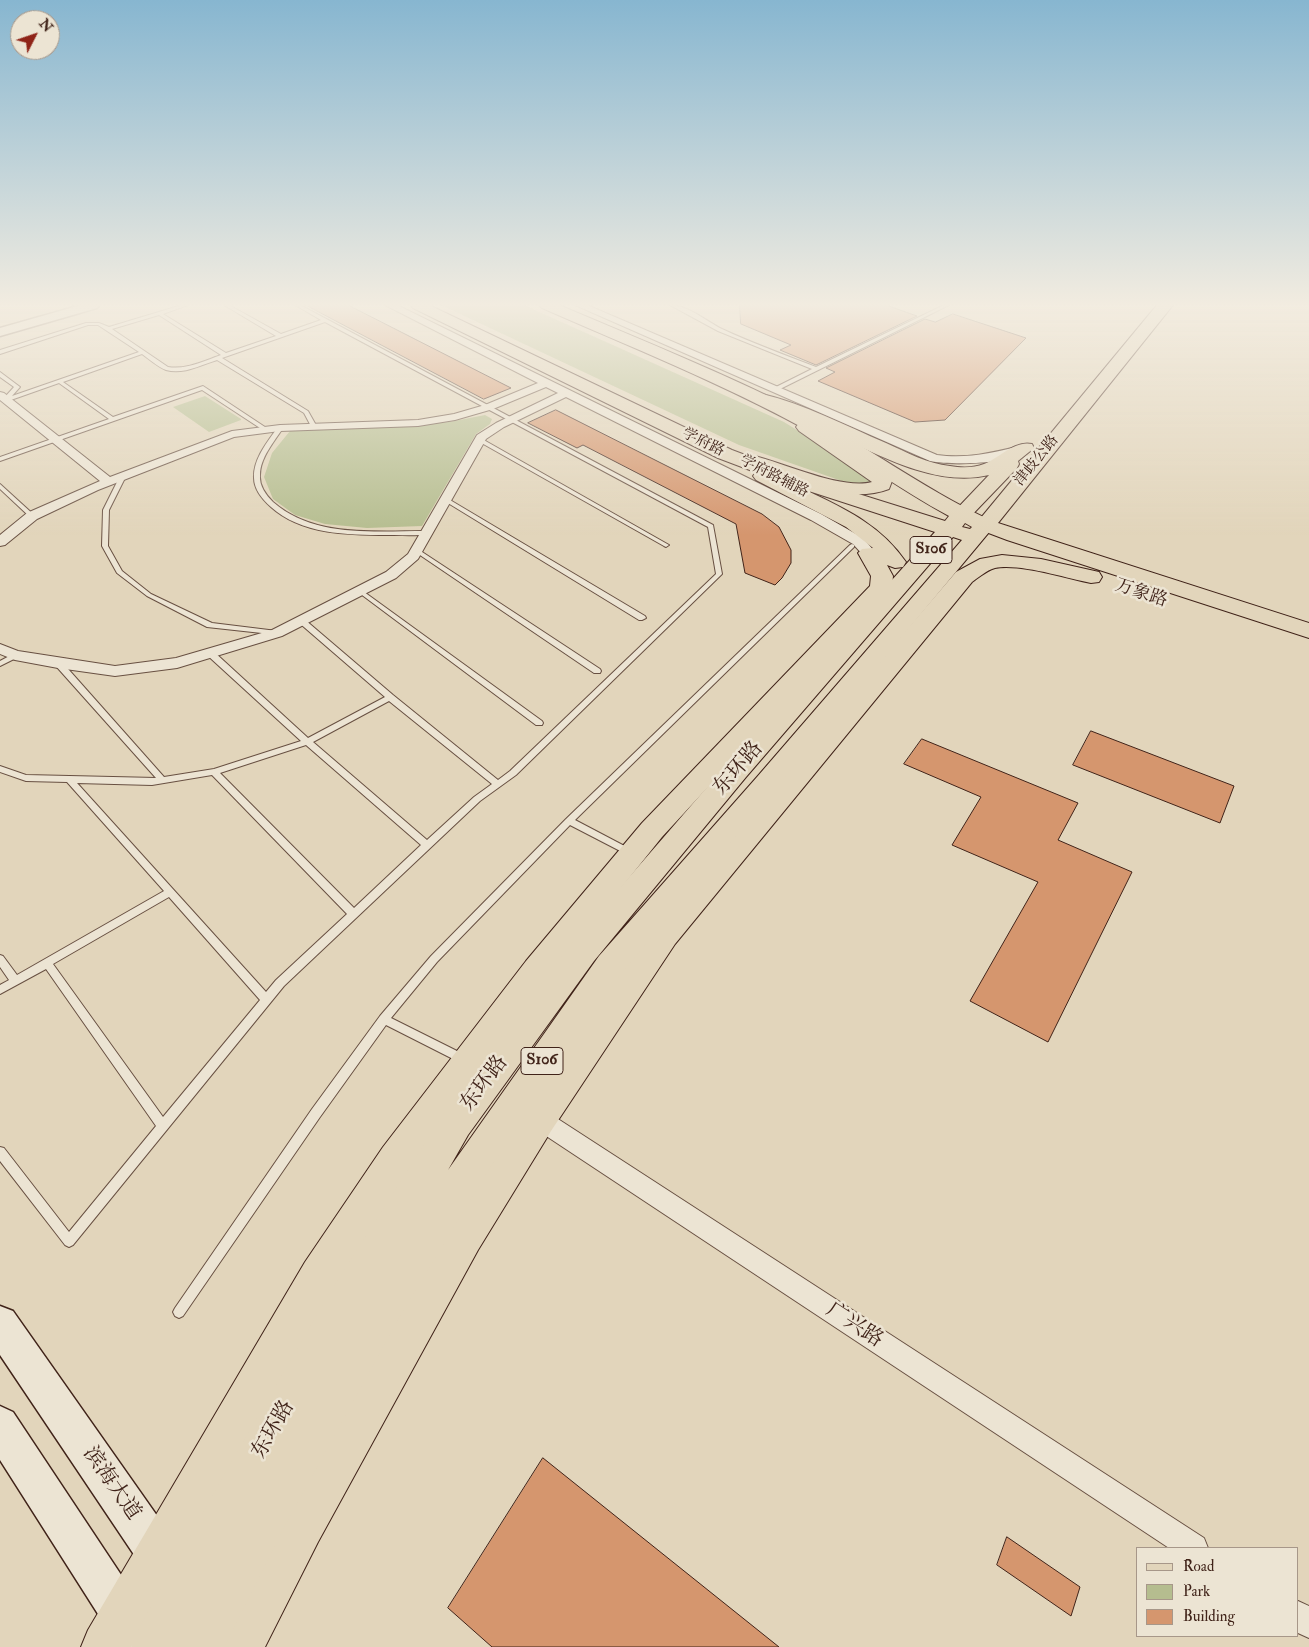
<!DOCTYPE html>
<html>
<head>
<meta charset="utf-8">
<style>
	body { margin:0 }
	#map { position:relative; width:1309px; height:1647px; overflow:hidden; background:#e2d5bb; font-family:"IM FELL Double Pica",serif }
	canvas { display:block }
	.legend { position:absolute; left:1136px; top:1547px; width:162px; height:90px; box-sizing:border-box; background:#ece4d3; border:1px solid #a79789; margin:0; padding:6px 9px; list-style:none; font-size:15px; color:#402319 }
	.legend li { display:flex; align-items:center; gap:10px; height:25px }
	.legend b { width:25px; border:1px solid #a79789 }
	.north { position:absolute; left:10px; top:10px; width:50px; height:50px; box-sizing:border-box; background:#ece4d3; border:1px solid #a79789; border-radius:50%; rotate:49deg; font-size:14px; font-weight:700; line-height:20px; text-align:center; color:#402319 }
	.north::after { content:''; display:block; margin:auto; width:18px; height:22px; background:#8f2418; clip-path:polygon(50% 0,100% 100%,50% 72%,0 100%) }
</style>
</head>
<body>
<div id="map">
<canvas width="1309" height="1647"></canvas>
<ul class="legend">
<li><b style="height:6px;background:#e2d5bb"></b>Road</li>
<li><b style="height:14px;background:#b5bd8f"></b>Park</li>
<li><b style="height:14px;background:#d5966e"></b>Building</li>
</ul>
<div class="north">N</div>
</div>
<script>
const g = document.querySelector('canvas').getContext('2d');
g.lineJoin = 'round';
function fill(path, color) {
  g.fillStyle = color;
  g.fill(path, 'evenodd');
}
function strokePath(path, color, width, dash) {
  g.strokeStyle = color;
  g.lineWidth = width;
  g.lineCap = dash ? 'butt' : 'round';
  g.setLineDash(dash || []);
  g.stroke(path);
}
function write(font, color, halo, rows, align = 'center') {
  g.font = font + ' "IM FELL Double Pica","Noto Serif SC",serif';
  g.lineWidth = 5;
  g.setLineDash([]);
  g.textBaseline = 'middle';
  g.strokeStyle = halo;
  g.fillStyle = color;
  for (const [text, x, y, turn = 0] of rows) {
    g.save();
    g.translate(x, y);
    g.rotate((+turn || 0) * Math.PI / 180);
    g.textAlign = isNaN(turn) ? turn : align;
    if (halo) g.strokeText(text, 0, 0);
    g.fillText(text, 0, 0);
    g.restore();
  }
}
fill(new Path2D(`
	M441,305h83l260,117 87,54 2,3 -1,4 -16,3 -117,-41z
	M205,396l36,23v1l-32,12 -36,-25z
	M485,415l7,4 -2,5 -14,10 -54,92 -55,2 -42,-4 -30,-9 -22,-16 -9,-22 8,-24 18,-22 125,-6 34,-3z`), '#b5bd8f');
const building = new Path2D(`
	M306,305h42l163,83 -27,11z
	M740,305h146l31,11 -101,49 -36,-15 11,-5 -50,-21z
	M953,314l73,24 -81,82 -30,2 -97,-41 17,-9 -9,-4 99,-49 10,3z
	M556,410l206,104 17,13 12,23v13l-9,15 -7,7 -30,-12 -9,-49 -153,-79 -6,3 -49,-25z
	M1091,731l143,55 -14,37 -147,-58z
	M922,739l156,64 -20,37 74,32 -84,170 -78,-41 68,-119 -86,-37 29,-48 -77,-33z
	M543,1458l236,189h-287l-44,-39z
	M1007,1537l73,50 -9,29 -74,-51z`);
fill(building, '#d5966e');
strokePath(building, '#402319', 1);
const service = new Path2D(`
	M182,305h6l-25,9 63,39 50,-17 -52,-31h5l52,29 40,-14 -26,-15h5l413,220 9,49 -206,201 -36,26 -196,185 -211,259 -4,2 -4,-2 -65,-84v-14l4,1 65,84 87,-106 -110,-157 -46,25v-9l9,-5 -9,-13v-12l3,1 14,19 147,-84 -97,-109 -41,-1 -26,-9v-6l26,9 130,3 -101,-113 -1,-2 1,-2h6l103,116 50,-8 87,-28 -94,-86v-4h6l95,87 77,-41 -88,-76 4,-2h3l89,76 105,85 12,-9 206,-197 -8,-47 -383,-205 -103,36 86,53 9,16 -1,1h-4l-8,-15 -87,-53c-16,5 -34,15 -51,10 -8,-3 -17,-11 -24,-16l-79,28 50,35 90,-31 65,43 -5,1 -61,-40 -202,71v-4l109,-38 -50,-36 -51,18h-4v-3l10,-11 -14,-10v-5l20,15 -8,9 127,-44 -41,-27h-10l-88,29v-4l86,-27h13l10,4zM159,315l62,40c-17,6 -35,15 -53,12l-56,-38zM389,701l103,83 -18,13 -47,43 -114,-98zM306,745l115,100 -67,63 -134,-135zM212,775l135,139 -71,66 -10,12 -189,-209 75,2zM169,897l91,103 -97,117 -110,-153z
	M670,305c18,0 36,16 52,24 30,14 63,26 94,38l128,-62h5l-173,86 -3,-2 1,-1 38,-19 -94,-38z
	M278,427l5,1c-9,14 -23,30 -23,47 -1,11 6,20 13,27 41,36 102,29 153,29l2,1v2c-11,2 -23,1 -34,1 -41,0 -91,1 -123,-28 -9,-8 -17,-18 -17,-29 -1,-19 14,-37 24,-51z
	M478,439h4l187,106 -3,2 -2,-1 -186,-105z
	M123,474l3,2 -17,34 -1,36 14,25 29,23 61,29 65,8h3v4l-73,-8 -60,-31 -30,-23 -15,-27 1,-36 17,-34z
	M0,484l34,31v2h-4l-30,-28z
	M445,497l200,119 1,2 -4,2h-3l-196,-120 -1,-1z
	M852,544l2,1v2l-279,273 59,31 1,2 -1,2h-6l-58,-30 -133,137 -46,56 76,38 1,3 -1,3 -4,2 -4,-2 -73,-37 -66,92 -137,199 -4,2 -4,-2 -2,-4 2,-4 137,-199 68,-93 51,-60 135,-137 284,-274z
	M416,548l184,121 1,2 -1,2h-6l-180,-122 -1,-1z
	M360,589l182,132 1,2 -1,2h-6l-178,-133 -1,-1z
	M15,653h6l1,2 -22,11v-5z`);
const minor = new Path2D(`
	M385,305h12l424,209 42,24 13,15 -7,4 -5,-1 -11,-12 -42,-24 -245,-123 -62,30 -18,12 -68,120 -22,19 -114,58 -105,32 -62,8 -57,-8 -43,-8 -15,-6v-10l18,7 97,15 61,-8 96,-28 114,-58 22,-18 69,-119 19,-12 62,-30 -12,-6 -53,22 -38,11 -37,6 -138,5 -46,6 -136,53 -61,29 -32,26 -5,1v-11l27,-22 73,-32 -100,-81v-8l4,1 106,84 122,-46 48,-6 138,-5 36,-6 31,-9 53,-22z
	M575,305h12l350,150c29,4 55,-2 83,-9l6,4c-14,15 -76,15 -96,11z
	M533,1105l8,3 663,430 4,10h-39l-644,-426 -3,-7 3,-7z
	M1298,1601l11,5v32l-11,-5z`);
const tertiary = new Path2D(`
	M81,305h18l-2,3 -97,28v-8z`);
const secondary = new Path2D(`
	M0,1306l13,5 166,236 6,15 -6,15 -15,6 -15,-6 -149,-222z
	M0,1406l13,6 146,220 6,15h-46l-119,-187z`);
const primary = new Path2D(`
	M1157,305h16l-175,218 311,100v15l-302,-98 -29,-11 -3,-4z
	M762,394c43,10 84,32 124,49 20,9 42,21 64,23 11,2 24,2 34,-2 15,-6 31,-24 48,-20l2,4 -16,13 1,3 -2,4 -49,51 -7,2 -7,-2 -3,-4 38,-40c-59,14 -122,-27 -174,-50l65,44 12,12 -3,8c-37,14 -79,-3 -115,-15 49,27 99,40 132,88l-3,5 -8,1 -8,-3 6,11 -1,11 -230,250 -114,142 -139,192 -76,119 -202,357h-50l7,-17 217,-368 78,-115 143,-186 116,-138 228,-237 1,-10 -13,-23 4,-4 11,-1 -27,-21 -90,-47 -3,-4 3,-4 6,-2 -14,-4 -2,-4 2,-4 7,-2c31,8 87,34 117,26l-73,-51 -3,-4 3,-4 8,-1 -51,-19 -3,-4 3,-4z
	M1002,555l39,4 58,13 3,5 -3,5 -8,1c-25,-5 -72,-20 -96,-15 -8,2 -16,9 -23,14l-297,362 -124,187 -73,119 -160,292 -53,105h-49l70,-137 166,-286 75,-115 126,-183 303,-354 24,-13z`);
const trunk = new Path2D(`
	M411,305h18l303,145 66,25 147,46 4,-5c-49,-26 -93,-60 -142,-86 -86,-47 -176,-83 -265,-122l-3,-3h20c87,37 175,72 259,116 59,32 113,72 174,100l3,4 -374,449 -135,200 -86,142 -113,206 -63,125h-93l7,-17 87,-157 104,-179 115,-181 128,-170 156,-180 207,-231 -151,-49 -66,-25 -305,-150zM965,523l7,4 -2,2 -8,-2zM953,537l9,3 -205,237 -158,179 -151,214 20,-35 126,-174 152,-184z`);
strokePath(service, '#685042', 2);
strokePath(minor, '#685042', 2);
strokePath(tertiary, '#685042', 3);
strokePath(secondary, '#402319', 3);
strokePath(primary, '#402319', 2);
strokePath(trunk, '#402319', 2);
fill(service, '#ece4d3');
fill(minor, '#ece4d3');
fill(tertiary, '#ece4d3');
fill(secondary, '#ece4d3');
fill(primary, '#e2d5bb');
fill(trunk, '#e2d5bb');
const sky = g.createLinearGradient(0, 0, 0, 535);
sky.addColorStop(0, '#87b6d0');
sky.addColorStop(0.57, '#f2ece0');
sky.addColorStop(1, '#f2ece000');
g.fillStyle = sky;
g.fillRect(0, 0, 1309, 535);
write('15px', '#402319', '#ece4d3', [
	["学府路",703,443,26],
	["津歧公路",1037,461,-51],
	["学府路辅路",774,477,27]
]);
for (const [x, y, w] of [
	[931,550,42],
	[542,1061,42]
]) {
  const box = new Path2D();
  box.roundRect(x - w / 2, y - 13.5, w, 27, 4);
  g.fillStyle = '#ece4d3';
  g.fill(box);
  strokePath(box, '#402319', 1);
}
write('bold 16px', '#402319', null, [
	["S106",931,550],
	["S106",542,1061]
]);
write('18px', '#402319', '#ece4d3', [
	["万象路",1141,594,18]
]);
write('21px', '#402319', '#ece4d3', [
	["东环路",739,769,-49],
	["东环路",485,1084,-53],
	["广兴路",854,1326,33],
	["东环路",274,1430,-60],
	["滨海大道",111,1484,55]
]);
</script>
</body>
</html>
